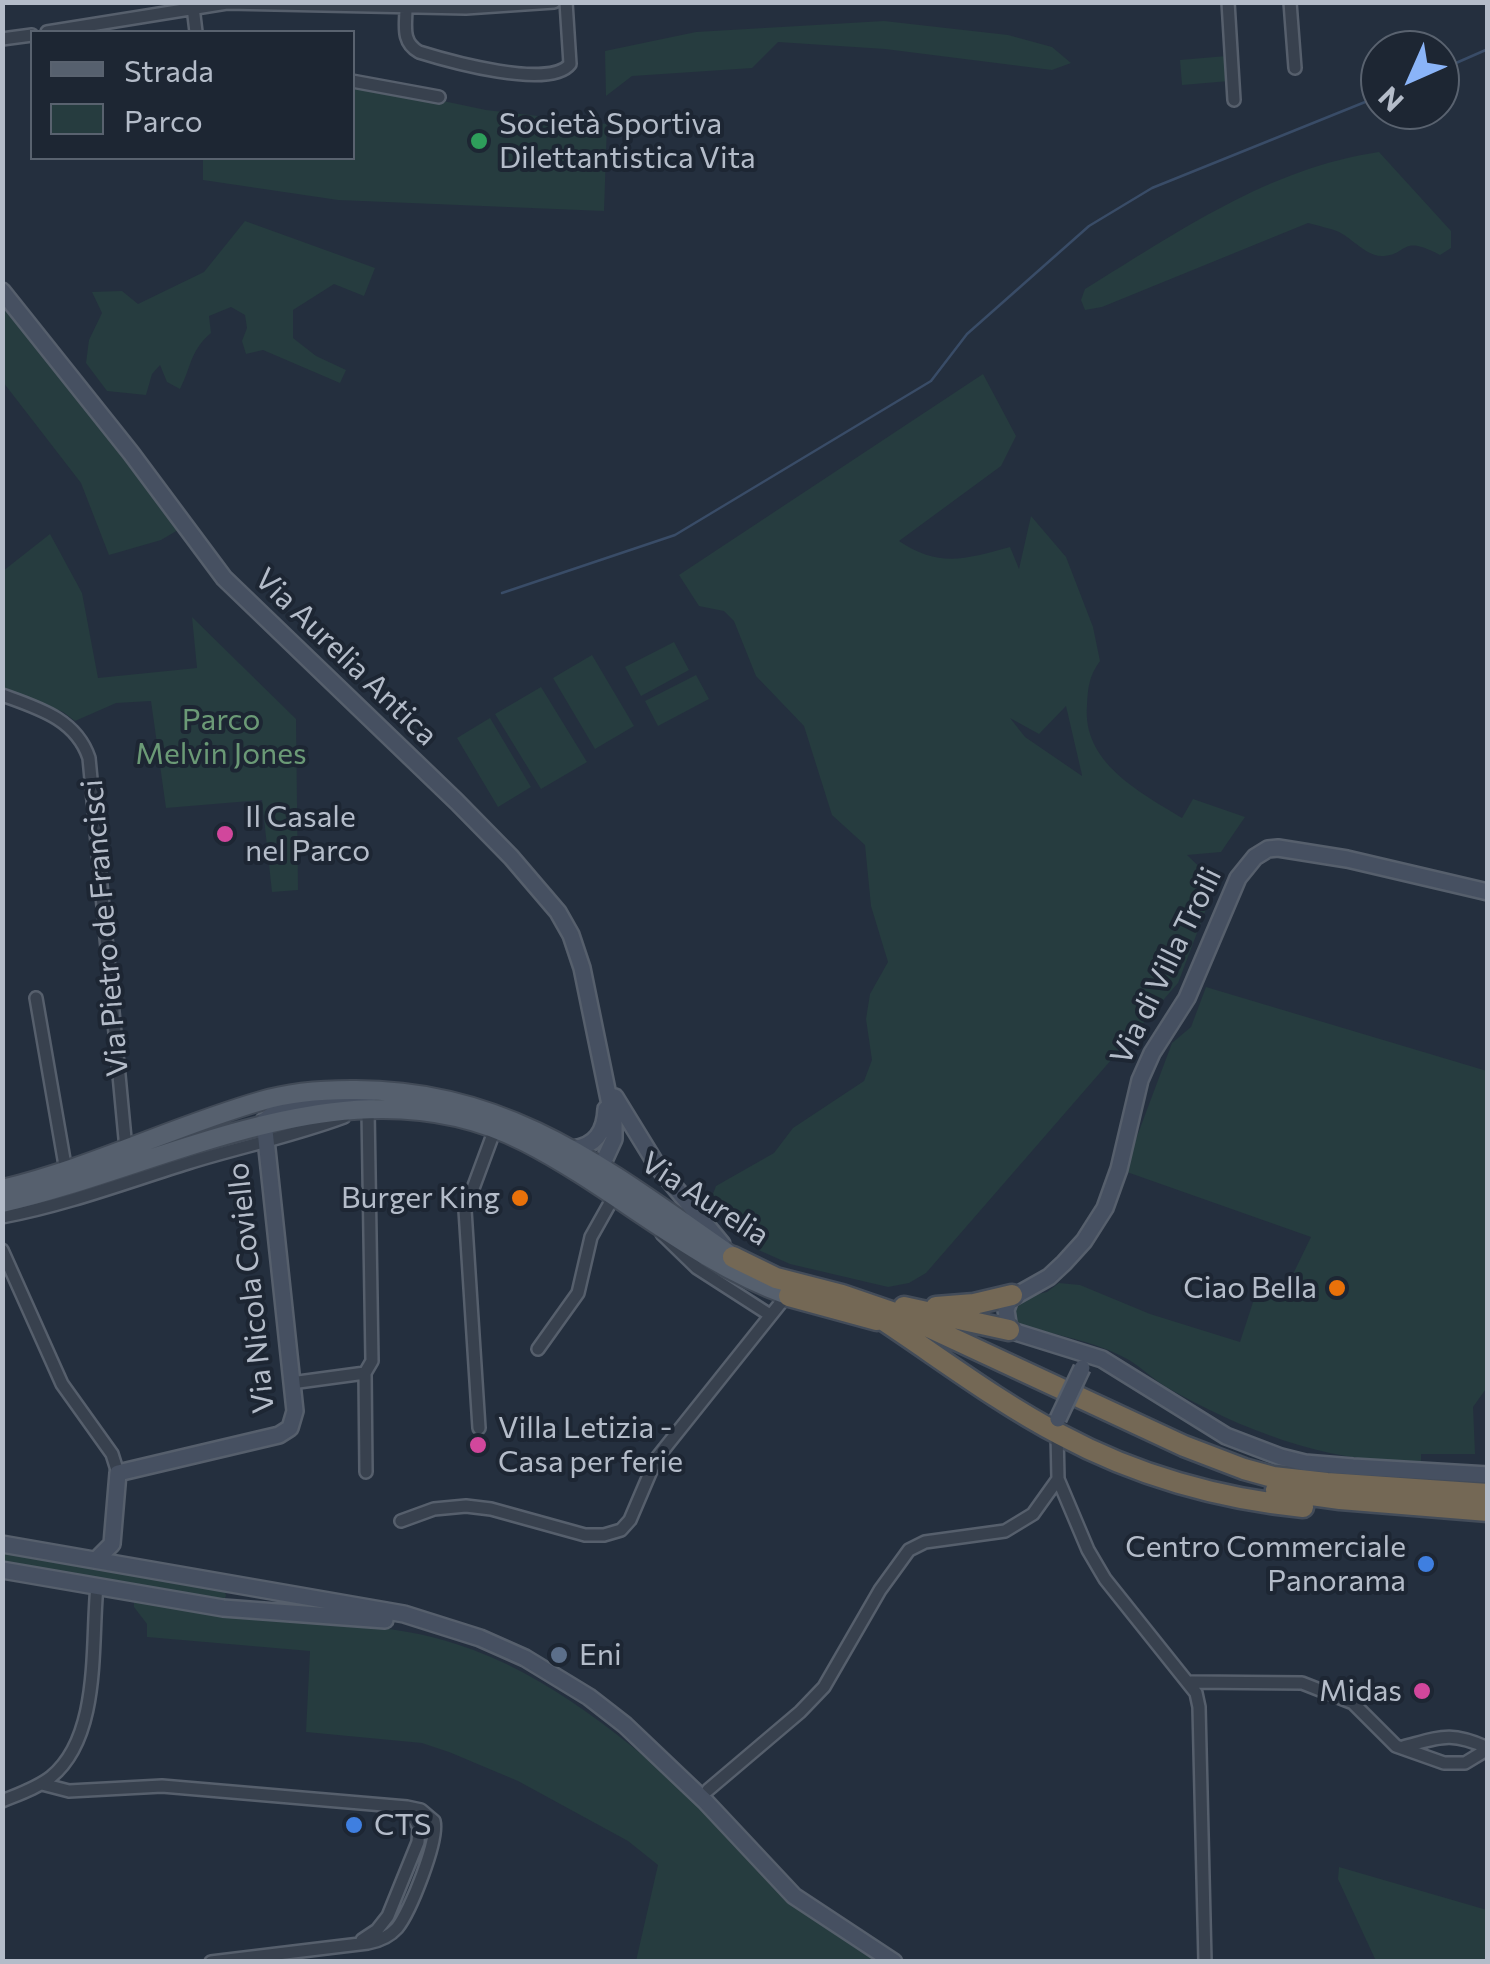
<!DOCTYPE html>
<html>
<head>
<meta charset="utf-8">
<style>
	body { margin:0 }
	#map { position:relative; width:1490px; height:1964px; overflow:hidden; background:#242f3e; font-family:Commissioner,sans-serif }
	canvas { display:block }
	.frame { position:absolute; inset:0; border:5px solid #b4bcc9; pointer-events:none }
	.legend { position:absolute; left:30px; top:30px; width:325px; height:130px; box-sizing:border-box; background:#1d2633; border:2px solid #59626f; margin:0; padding:12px 18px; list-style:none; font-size:30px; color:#b4bcc9 }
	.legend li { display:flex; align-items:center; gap:20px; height:50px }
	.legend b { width:50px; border:2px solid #59626f }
	.north { position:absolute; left:1360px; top:30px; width:100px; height:100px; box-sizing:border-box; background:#1d2633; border:2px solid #59626f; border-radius:50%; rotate:225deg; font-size:28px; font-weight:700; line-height:40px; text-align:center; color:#b4bcc9 }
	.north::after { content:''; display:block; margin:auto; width:35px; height:45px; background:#8ab4f8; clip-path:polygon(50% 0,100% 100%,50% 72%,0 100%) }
</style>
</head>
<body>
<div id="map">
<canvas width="1490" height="1964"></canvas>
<div class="frame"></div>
<ul class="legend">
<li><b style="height:12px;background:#56606e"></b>Strada</li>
<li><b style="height:28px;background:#263c3f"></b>Parco</li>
</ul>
<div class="north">N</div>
</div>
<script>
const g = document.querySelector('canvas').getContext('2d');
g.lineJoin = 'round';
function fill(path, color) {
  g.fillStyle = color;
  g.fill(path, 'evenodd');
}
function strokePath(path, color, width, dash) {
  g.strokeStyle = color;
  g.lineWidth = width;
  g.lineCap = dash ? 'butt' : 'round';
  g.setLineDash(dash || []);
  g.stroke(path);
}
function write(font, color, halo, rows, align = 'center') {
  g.font = font + ' Commissioner,sans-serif';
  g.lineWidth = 8;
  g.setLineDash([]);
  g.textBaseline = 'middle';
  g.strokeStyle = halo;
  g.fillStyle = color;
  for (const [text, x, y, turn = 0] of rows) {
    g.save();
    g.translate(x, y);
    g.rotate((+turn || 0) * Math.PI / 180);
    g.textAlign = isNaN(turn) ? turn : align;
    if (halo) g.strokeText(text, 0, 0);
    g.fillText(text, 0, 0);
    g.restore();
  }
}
fill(new Path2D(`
	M884,21l124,14 44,12 19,16 -19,7 -167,-21 -107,-7 -26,26 -120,8 -26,20 -1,-45 91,-19z
	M1227,56l2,25 -47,4 -2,-25z
	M353,82l133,28 121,14 -3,87 -266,-11 -135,-20v-22h149z
	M1379,152l72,79v17l-11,7c-41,-22 -31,1 -59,1 -16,-1 -28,-17 -42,-24 -9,-4 -21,-6 -31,-9l-206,84 -17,3 -4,-10 4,-11c93,-57 184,-121 294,-137z
	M245,221l130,47 -11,28 -30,-12 -41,26v28l23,18 30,14 -6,13 -77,-33 -17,4 -4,-13 5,-13 -2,-13 -14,-8 -22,9 2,17c-21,18 -19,32 -31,56l-13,-7 -7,-17 -8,9 -6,21 -39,-4 -21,-28 3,-23 13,-27 -10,-21 30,-1 16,13 66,-32z
	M2,304l20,22 156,204 -17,10 -52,15 -28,-72 -78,-101z
	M983,374l33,62 -15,30 -102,75c40,27 67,18 111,6l9,22 12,-53 35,41 27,70 7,34c-11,15 -12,26 -13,44 -5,58 53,87 95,113l11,-19 52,18 -24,35 -34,3 29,28 -38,100 -252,290 -17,10 -21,4 -98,-23 -36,-16 -43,-49 5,-13 58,-33 19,-25 71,-47 8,-21 -6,-41 4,-25 18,-32 -17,-56 -6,-61 -33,-30 -28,-89 -48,-50 -22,-55 -10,-10 -25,-5 -20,-31zM1066,706l16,69v1l-57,-39 -15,-19 29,16z
	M50,534l32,59 16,85 99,-10 -5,-51 104,102 2,171 -26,2 -10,-92 -96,8 -15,-107 -35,2 -41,18 -12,-9 -60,-24v-117z
	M674,642l15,28 -48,26 -16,-29z
	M592,655l42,71 -39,23 -42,-71z
	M696,675l13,24 -51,27 -13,-25z
	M541,687l46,75 -46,27 -46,-75z
	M490,718l41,69 -33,20 -41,-69z
	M1206,987l281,84 1,315 -15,21 2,47h-54v8c-88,3 -178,-31 -255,-75 -13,-8 -24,-19 -37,-27 -35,-20 -73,-24 -110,-36 -6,-10 -6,-16 1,-26l27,-6 12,-9 21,2 70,29 90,28 15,-46 25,5 31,-64 -187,-66 48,-128 19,-16z
	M2,1549l223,41 1,6 -3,5 -220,-36z
	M134,1601c42,7 85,15 128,18 66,5 130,4 194,25 95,30 171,98 246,160 42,36 71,85 117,118 20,15 43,27 65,39h-248l22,-96 -30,-24 -110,-60 -69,-29 -27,-9 -116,-11 4,-81 -163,-14v-13l-13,-17z
	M1339,1867l148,43v51h-111l-38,-82z`), '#263c3f');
strokePath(new Path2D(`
	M1440,70l48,-21
	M502,593l173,-58 256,-154 36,-47 122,-108 63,-38 228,-92`), '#394c67', 2.5);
const street = new Path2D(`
	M1228,2l6,98
	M1290,2l5,66
	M193,7l3,25
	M406,8c0,17 -5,34 13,44 29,9 131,38 151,12l-4,-62
	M47,32l180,-29 239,5 88,-6
	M2,39l30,-4
	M352,81l87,16
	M2,695c36,13 74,24 87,63l37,391
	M36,998l30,173
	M2,1217c64,-12 125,-35 186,-54 52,-16 105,-27 156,-46
	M662,1234l35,34 73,47
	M2,1250l60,134 50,70 6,19
	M538,1349l40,-56 13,-56 23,-41
	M291,1383l74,-10
	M479,1428l-14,-218 30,-81
	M366,1472l-1,-99 7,-12 -4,-251
	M1058,1479l30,71 17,29 91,114 3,14 6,255
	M401,1521l33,-12 32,-3 25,3 94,26h19l17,-5 9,-10 26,-61 131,-164
	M1191,1682l111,1 51,20 43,43 48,17h21l23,-14
	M1403,1747c38,-10 47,-16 85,1
	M42,1784l27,7 93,-5 245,21 14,3 13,11c5,19 -24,91 -37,107 -8,9 -18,13 -29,15l-157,19
	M708,1790l92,-78 24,-25 56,-97 29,-40 16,-8 80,-11 28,-17 25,-35 -1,-46
	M2,1801c17,-7 35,-13 49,-24 50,-41 40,-132 46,-191
	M362,1940l15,-10 11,-14 30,-74 1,-15 -12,-20`);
const secondary = new Path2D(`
	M2,291l129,162 93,125 233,224 54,55 47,55 13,23 11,33 32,156v15l-17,37
	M1488,892l-141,-33 -69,-11 -10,1 -13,8 -17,21 -51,120 -35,55 -12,27 -21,89 -14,39 -21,33 -20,22 -15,14 -39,22 -4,11 3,20 93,29 124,77 55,21 24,6 48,4 135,8
	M615,1097l43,70 64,77
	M573,1149c23,-3 32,-18 33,-40
	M2,1544l402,70 76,24 45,20 64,39 36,28 80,76 89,95 100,66
	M96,1560l16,-16 6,-71 161,-38 11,-7 5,-17 -31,-290 15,-12 90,-13
	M2,1570l221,38 162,12`);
const primary = new Path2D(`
	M2,1189c89,-21 172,-63 259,-88 30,-9 60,-11 90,-11 158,-2 259,82 382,167
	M2,1203c168,-38 352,-149 523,-61 90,46 166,118 262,153`);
const highway = new Path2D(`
	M733,1257l43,21 66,17 67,23 275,128 60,23 29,8 54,6 161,11
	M789,1296l88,24
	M904,1307l105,23
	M936,1307l38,-3 38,-9
	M886,1322c57,38 114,81 175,113 74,40 159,64 242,72
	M1276,1490l64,9 148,12`);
strokePath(street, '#565f6c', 16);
strokePath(secondary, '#565f6c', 20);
strokePath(primary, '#414a57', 22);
strokePath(highway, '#434c59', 25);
strokePath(street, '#38414e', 11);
strokePath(secondary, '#465061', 15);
strokePath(primary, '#56606e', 18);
strokePath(highway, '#746855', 20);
const secondaryBridge = new Path2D(`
	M1058,1419l24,-51`);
strokePath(secondaryBridge, '#565f6c', 20, []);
strokePath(secondaryBridge, '#465061', 15);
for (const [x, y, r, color] of [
	[479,141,10,"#2e9e5b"],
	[225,834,10,"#d1479c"],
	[520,1198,10,"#e8710a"],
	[1337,1288,10,"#e8710a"],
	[478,1445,10,"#d1479c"],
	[1426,1564,10,"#3f7fe0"],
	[559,1655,10,"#5c6f8a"],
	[1422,1691,10,"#d1479c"],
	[354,1825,10,"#3f7fe0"]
]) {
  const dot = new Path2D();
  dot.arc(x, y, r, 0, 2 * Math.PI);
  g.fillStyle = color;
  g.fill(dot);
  strokePath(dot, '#1d2633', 4);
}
write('30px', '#b4bcc9', '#1d2633', [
	["Società Sportiva",499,124],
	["Dilettantistica Vita",499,158],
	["Il Casale",245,817],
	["nel Parco",245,851],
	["Burger King",500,1198,"right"],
	["Ciao Bella",1317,1288,"right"],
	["Villa Letizia -",498,1428],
	["Casa per ferie",498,1462],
	["Centro Commerciale",1406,1547,"right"],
	["Panorama",1406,1581,"right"],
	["Eni",579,1655],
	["Midas",1402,1691,"right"],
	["CTS",374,1825]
], 'left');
write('30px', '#b4bcc9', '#1d2633', [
	["Via Aurelia Antica",346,657,44],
	["Via Pietro de Francisci",105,928,-95],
	["Via di Villa Troili",1166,966,-64],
	["Via Aurelia",705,1199,33],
	["Via Nicola Coviello",251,1288,-96]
]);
write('30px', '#6b9a76', '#1d2633', [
	["Parco",221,720],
	["Melvin Jones",221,754]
]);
</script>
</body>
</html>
